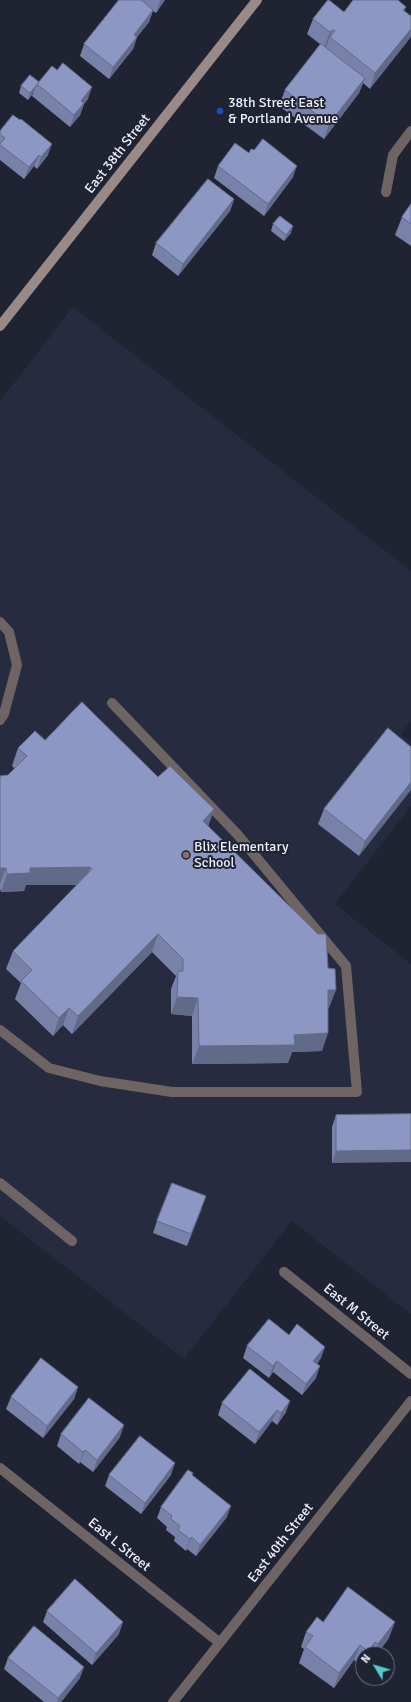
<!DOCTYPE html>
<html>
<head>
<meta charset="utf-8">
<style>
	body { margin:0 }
	#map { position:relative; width:411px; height:1702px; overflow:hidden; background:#1f2332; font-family:Signika,sans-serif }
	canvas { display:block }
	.north { position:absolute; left:355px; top:1646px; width:40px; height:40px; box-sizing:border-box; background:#1f2332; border:1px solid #717582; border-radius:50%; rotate:308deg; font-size:11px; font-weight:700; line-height:16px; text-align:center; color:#eceffa }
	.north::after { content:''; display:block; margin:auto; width:14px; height:18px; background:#53cdcb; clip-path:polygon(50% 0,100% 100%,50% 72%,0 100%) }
</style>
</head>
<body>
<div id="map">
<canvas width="411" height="1702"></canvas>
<div class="north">N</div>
</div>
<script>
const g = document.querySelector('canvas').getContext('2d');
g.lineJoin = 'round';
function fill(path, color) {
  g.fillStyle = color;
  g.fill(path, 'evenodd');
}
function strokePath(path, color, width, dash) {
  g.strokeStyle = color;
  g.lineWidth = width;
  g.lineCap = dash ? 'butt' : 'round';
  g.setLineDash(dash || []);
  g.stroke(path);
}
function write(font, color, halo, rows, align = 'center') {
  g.font = font + ' Signika,sans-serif';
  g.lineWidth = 4;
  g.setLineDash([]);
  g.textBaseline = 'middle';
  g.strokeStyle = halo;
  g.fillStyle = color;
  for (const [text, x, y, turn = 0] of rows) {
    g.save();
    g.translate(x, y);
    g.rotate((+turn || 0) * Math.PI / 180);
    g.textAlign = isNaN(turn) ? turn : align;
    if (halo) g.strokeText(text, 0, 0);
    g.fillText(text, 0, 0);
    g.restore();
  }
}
fill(new Path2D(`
	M73,307l338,264v150l-10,13 10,7v65l-76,98 76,60v350l-119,-93 -108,138 -184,-143v-815z`), '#262b3f');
strokePath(new Path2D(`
	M386,192l7,-37 18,-24
	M0,622l9,10 8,33 -13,49 -4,6
	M0,1030l49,38 51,13 72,11h185l-11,-126 -108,-131 -126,-132
	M0,1183l72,58`), '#6e6463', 10);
strokePath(new Path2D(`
	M284,1272l127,102
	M0,1468l220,175
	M173,1702l238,-301`), '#6e6463', 10);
strokePath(new Path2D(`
	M0,326l257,-326`), '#998987', 10);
fill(new Path2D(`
	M119,0h46l-9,13 -3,-2 -4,11 -12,15 -4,12 -24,30 -29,-23 4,-12z
	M406,7l-36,82 -7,-6 -4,10 -35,46 -45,-33 6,-16 35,-46 -13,-10 6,-15 31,-7z
	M39,82l49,17 -4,5 -4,11 -10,12 -38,-31 2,-4 -6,8 -9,-7 2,-7z
	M0,131l48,24 -11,14 -3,-3 -10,13 -24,-19z
	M254,150l39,27 -29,39 -50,-38 4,-12z
	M234,199l-4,12 -52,65 -26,-21 4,-12z
	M411,204v42l-16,-11 7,-18z
	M273,224l18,9 -7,8 -13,-10z
	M45,740l113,37 56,32 -6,17 121,182h-1l-6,43 -30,1 -4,11 -96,1v-48l-21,-2v-25l5,-13 -24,-24 -80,82 -9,-9 -10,11 -38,-37 6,-16 -15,-14 7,-18 64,-66h-51l-2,6 -23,1 -1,-3v-113l8,-1 7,-6 -3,-3 6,-18z
	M411,747l-52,109 -41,-32 6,-15z
	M411,1114l-79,49v-36l4,-12z
	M202,1208l-15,38 -34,-13 4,-12z
	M247,1346l74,12 -4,6 -1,14 -14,17 -29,-23 -4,6 -26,-20z
	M250,1369l36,43 -9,13 -5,-4 -17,23 -37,-29 4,-12z
	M78,1387l-4,12 -31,39 -37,-29 5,-12z
	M61,1434l59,3 -27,35 -13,-10 -1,2 -22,-18z
	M193,1473l-1,2 35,42 -31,39 -9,-7 -1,2 -12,-10 1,-4 -9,-7 1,-3 -10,-9 4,-11z
	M109,1475h62l-30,39 -36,-28z
	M47,1611l72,23 -27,31 -49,-43z
	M323,1622l66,16 -12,16h-14v13l-9,-7 -20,28 -35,-25 5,-14 -3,-2 5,-15z
	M8,1658l72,20 -19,24h-17l-40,-33z`), '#7882a9');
fill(new Path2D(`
	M161,0h4l-9,13 4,-12z
	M153,10l-4,12 -19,24 4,-11z
	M411,29v8l-41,52 5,-16z
	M332,30l-5,15 -3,3 6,-16z
	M137,37l-4,12 -24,30 4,-12z
	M365,78l-6,15 -35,46 5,-15z
	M36,85l-2,7 -6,8 2,-7z
	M92,87l-4,12 -4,5 -4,11 -10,12 4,-12 7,-14z
	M52,144l-4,11 -11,14 4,-12z
	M39,155l-5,11 -10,13 5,-12z
	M297,166l-4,11 -29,39 4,-12z
	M234,199l-4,12 -52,65 5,-12z
	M293,226l-2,7 -7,8 2,-6z
	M411,782v8l-52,66 6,-15z
	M214,809l-6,18 -5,-6z
	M90,867l-7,18h-57l-2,6 -23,1 6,-18 23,-6z
	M0,868h6l-6,16z
	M158,934l-6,18 -80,82 6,-18z
	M328,990h8l-7,18h-8z
	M177,997l21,1 -6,18 -21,-2z
	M69,1008l-6,17 -10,11 6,-18z
	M328,1033l-6,18 -30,1 -4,11 -96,1 7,-18 95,-11z
	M411,1150v12l-79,1 4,-12z
	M325,1347l-4,11 -12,15 4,-12z
	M277,1361l-4,11 -4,6 4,-12z
	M320,1366l-4,12 -14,17 4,-11z
	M78,1387l-4,12 -31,39 4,-12z
	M290,1401l-4,11 -9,13 4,-12z
	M277,1410l-5,11 -17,23 4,-12z
	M124,1425l-4,12 -27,35 4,-12z
	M85,1450l-5,12 -1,2 4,-12z
	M175,1463l-4,12 -30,39 4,-11z
	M231,1506l-4,11 -31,39 4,-11z
	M192,1537l-5,12 -1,2 4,-12z
	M123,1622l-4,12 -27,31 4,-12z
	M395,1622l-6,16 -12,16h-2l3,-10z
	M375,1642l-4,12h-4l1,-2z
	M360,1645l-6,15 -20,28 5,-15z
	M84,1667l-4,11 -19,24h-4l1,-4z`), '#626a89');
const building = new Path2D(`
	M119,0h22l12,10 -19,25 3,2 -24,30 -29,-23z
	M328,0h1l15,12 9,-12h45l8,7 -3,3 8,6v13l-36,44 -45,-36 5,-6 -3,-1 -2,2 -17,-13z
	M321,44l44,34 -36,46 -44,-34z
	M63,63l29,24 -11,14 3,2 -10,12 -37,-31 15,-18 5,4z
	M30,75l9,7 -9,11 -9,-7z
	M13,115l7,5 1,-1 31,25 -11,13 -2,-2 -10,12 -29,-22v-1l5,-6 -5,-4v-3z
	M263,139l34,27 -29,38 -50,-38 17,-23 14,10 2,-4 3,1z
	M208,179l26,20 -51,65 -27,-21z
	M411,204v20l-9,-7z
	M280,216l13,10 -7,9 -13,-11z
	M82,702l76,75 12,-11 44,43 -11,12 115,113h8l2,34 7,1 1,21h-8v43l-34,2 1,10 -96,1 -1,-48 -21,-1 1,-26h5v-12l-25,-25 -80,82 -9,-8 -10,10 -38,-37 11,-11 -19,-19 79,-82 -2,-2 -60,1v5l-23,1 -1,-6h-6v-92l8,-1 19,-19 -9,-8 17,-17 10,9z
	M388,728l23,19v35l-46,59 -41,-32z
	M411,1114v36l-75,1v-36z
	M172,1183l34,13 -15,38 -34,-13z
	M269,1319l20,16 8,-11 28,23 -12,14 7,5 -14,18 -29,-23 -4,5 -26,-20z
	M41,1358l37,29 -31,39 -36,-29z
	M250,1369l40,32 -9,12 -4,-3 -18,22 -37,-29z
	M89,1398l35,27 -27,35 -12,-10 -2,2 -22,-18z
	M140,1436l35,27 -30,40 -36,-28z
	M188,1470l5,3 -1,2 39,31 -31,39 -8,-8 -2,2 -12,-9 2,-4 -9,-7 1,-3 -11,-9z
	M75,1579l48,43 -27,31 -49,-42z
	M348,1587l47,35 -17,22 -3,-2 -7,10 -8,-7 -21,28 -34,-26 8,-11 -7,-4 11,-15 6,5z
	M34,1626l50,41 -26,31 -50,-40z`);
fill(building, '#8c97c4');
strokePath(building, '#626a89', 1);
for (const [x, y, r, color] of [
	[220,111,4,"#1a4fb4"],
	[186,855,4,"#8d6e63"]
]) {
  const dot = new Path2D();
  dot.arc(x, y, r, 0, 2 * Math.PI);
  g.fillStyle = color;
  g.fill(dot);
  strokePath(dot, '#1f2332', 1.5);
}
write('14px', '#eceffa', '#1f2332', [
	["38th Street East",228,103],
	["& Portland Avenue",228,119],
	["Blix Elementary",194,847],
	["School",194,863]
], 'left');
write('14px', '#eceffa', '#1f2332', [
	["East 38th Street",118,154,-52],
	["East M Street",356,1312,39],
	["East 40th Street",281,1543,-52],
	["East L Street",119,1545,39]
]);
</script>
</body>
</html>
